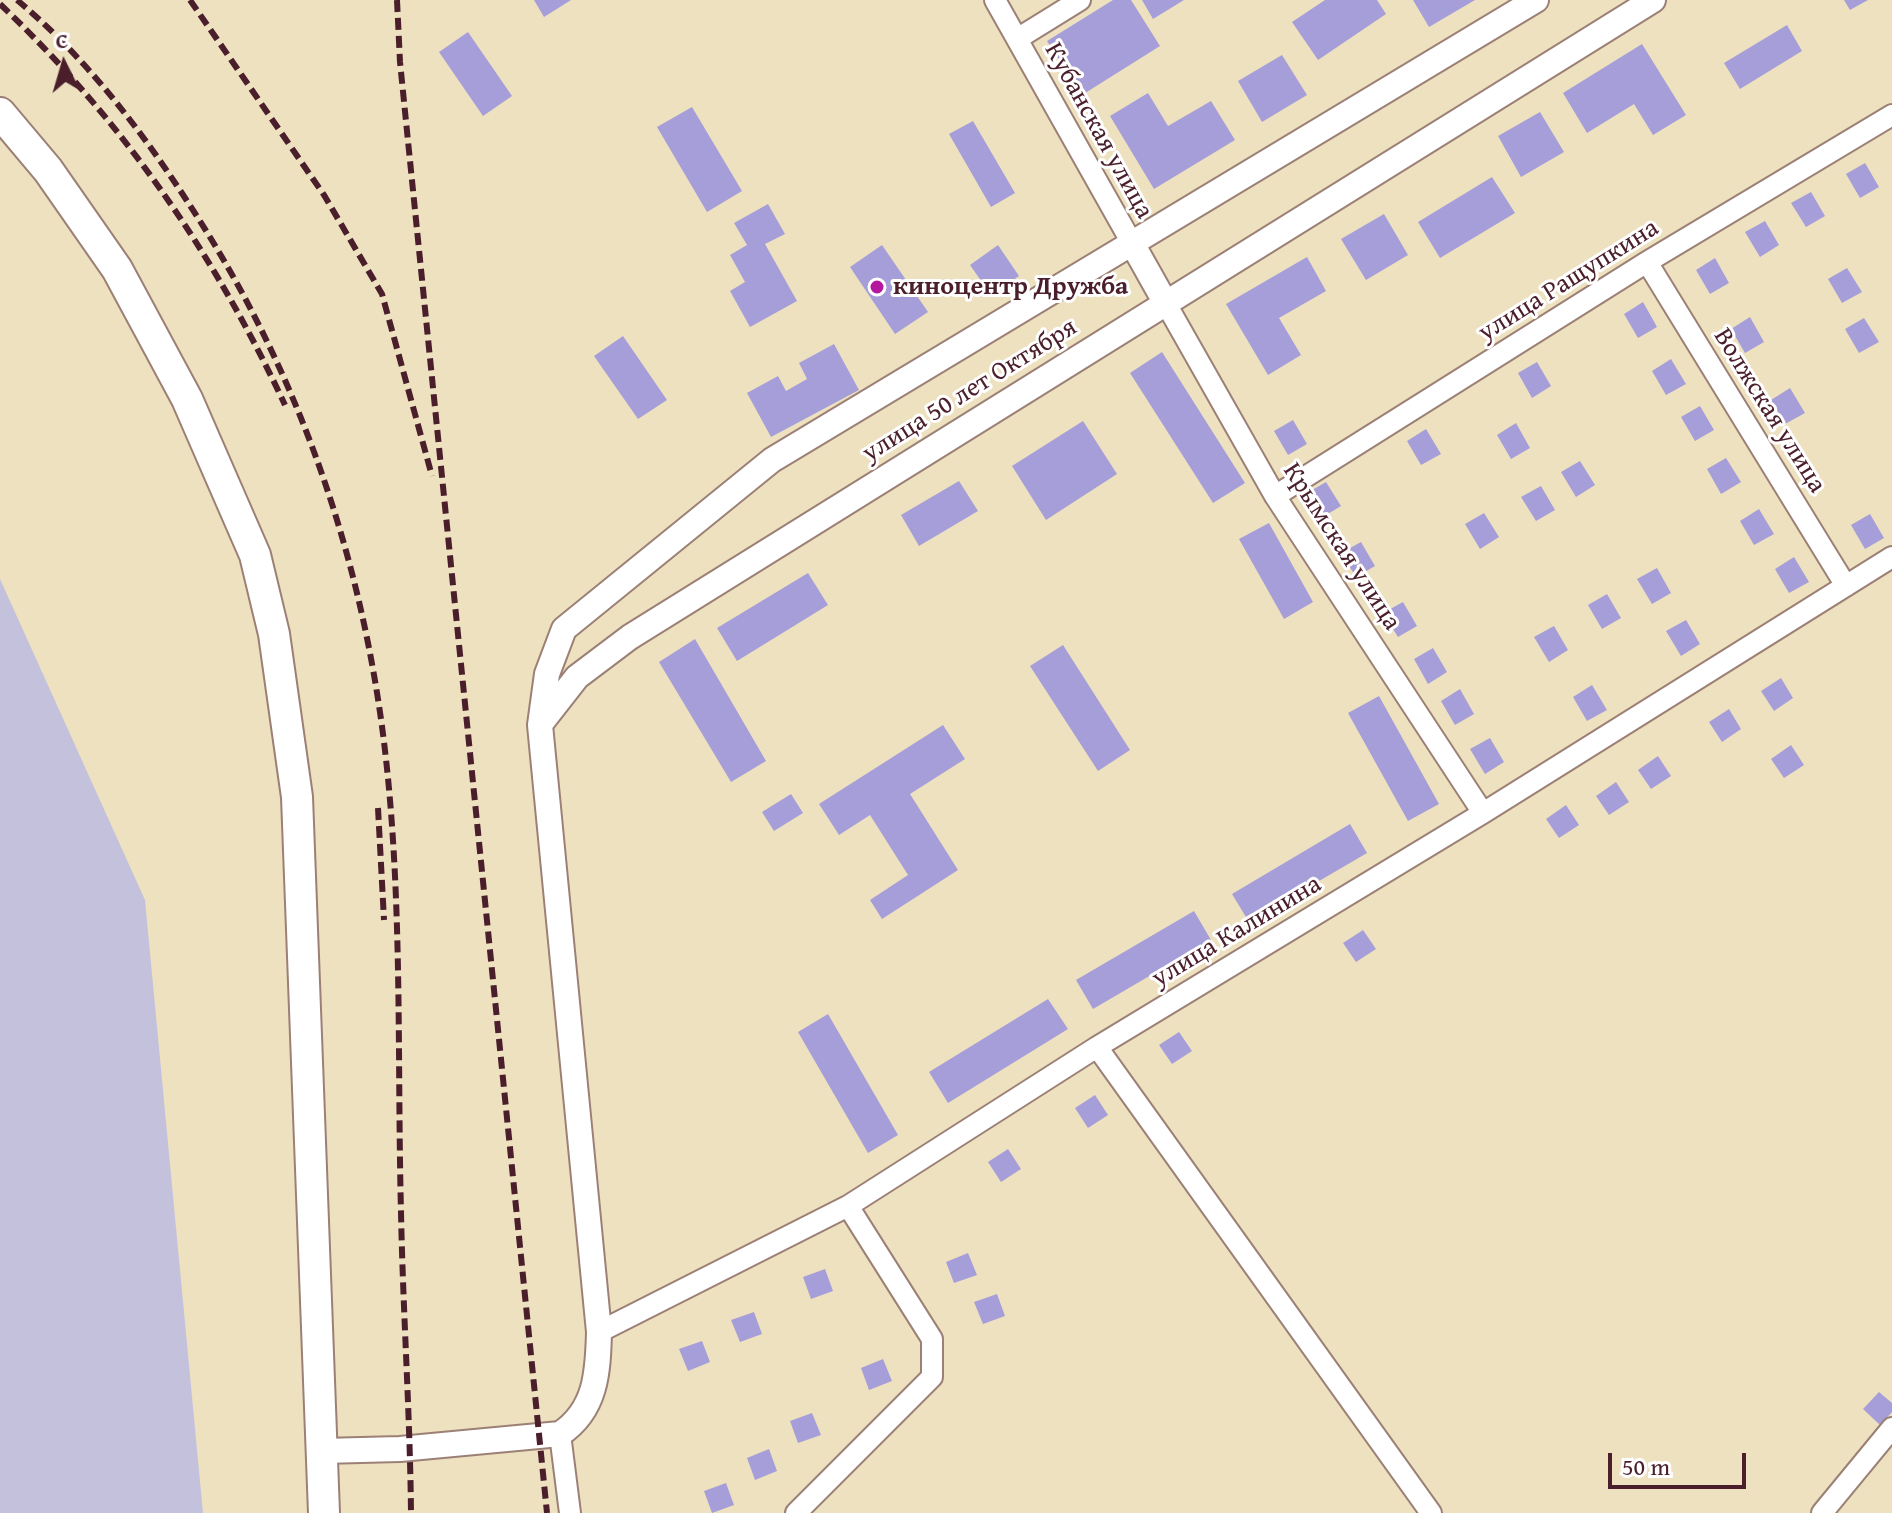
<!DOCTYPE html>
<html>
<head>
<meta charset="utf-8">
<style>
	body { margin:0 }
	#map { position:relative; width:1892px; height:1513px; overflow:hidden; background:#ede1c0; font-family:"Gentium Book Plus",serif }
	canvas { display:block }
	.north { position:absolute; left:24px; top:24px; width:80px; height:80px; -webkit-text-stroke:6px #fff; paint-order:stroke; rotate:355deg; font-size:22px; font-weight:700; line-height:32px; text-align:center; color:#4a1f2b }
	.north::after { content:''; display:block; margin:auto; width:28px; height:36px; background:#4a1f2b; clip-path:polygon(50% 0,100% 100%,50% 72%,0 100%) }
	.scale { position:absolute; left:1608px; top:1453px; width:138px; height:36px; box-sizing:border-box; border:4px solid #4a1f2b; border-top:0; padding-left:10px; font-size:24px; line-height:28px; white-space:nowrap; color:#4a1f2b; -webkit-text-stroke:6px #fff; paint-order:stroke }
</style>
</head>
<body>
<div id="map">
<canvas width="1892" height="1513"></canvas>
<div class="north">С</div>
<div class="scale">50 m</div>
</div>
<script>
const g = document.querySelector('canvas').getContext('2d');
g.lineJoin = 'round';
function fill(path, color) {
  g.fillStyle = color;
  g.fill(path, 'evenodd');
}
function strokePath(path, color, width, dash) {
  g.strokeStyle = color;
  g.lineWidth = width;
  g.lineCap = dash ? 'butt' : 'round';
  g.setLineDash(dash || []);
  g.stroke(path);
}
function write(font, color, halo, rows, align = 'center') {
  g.font = font + ' "Gentium Book Plus",serif';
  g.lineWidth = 6;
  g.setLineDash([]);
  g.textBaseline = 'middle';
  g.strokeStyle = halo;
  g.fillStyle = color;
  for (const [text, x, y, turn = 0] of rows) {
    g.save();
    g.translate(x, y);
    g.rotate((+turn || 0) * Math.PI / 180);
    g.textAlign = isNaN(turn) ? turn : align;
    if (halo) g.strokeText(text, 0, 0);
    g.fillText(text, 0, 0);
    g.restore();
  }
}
fill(new Path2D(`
	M0,579l145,321 58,613h-203z`), '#c3c1db');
fill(new Path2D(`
	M534,0h37l-27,17z
	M1113,0h18l29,46 -78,49 -35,-54z
	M1142,0h42l-31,19z
	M1325,0h52l9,14 -68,46 -26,-38z
	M1413,0h62l-46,27z
	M1844,0h24l-18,10z
	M1787,25l15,26 -62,38 -16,-26z
	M468,32l44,64 -29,20 -44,-64z
	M1642,44l44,71 -33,20 -19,-31 -47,29 -24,-40z
	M1282,55l25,40 -45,27 -24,-41z
	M1148,93l20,33 43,-25 24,39 -81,49 -44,-73z
	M692,107l50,84 -35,21 -50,-85z
	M1540,112l24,40 -43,25 -23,-41z
	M973,121l42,72 -24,14 -42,-73z
	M1865,163l14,24 -19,11 -14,-24z
	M1492,177l23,36 -75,45 -22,-36z
	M1811,192l14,24 -19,11 -15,-24z
	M768,204l17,30 -20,10 32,57 -47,26 -20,-36 15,-9 -15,-27 17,-10 -13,-22z
	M1384,214l24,41 -42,25 -25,-41z
	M1765,221l14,24 -19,12 -15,-25z
	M882,245l46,67 -33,22 -45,-67z
	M998,245l21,31 -28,19 -21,-30z
	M1307,257l19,34 -47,27 22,37 -33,20 -42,-71z
	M1715,258l14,25 -19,11 -14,-24z
	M1847,268l15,24 -20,11 -14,-24z
	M1643,302l14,25 -19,11 -14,-24z
	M1750,317l14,25 -19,11 -14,-24z
	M1864,318l15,24 -20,11 -14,-24z
	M623,336l44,64 -29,19 -44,-63z
	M834,344l25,46 -88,47 -24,-44 31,-17 8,15 21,-12 -8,-16z
	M1162,352l83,131 -32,20 -83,-130z
	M1671,359l15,25 -20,11 -14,-24z
	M1537,362l14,24 -19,12 -14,-25z
	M1790,388l15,25 -20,11 -14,-24z
	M1700,406l14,24 -19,11 -14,-24z
	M1293,420l14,24 -19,11 -14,-24z
	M1083,421l34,53 -71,46 -34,-54z
	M1516,423l14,25 -19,11 -14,-24z
	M1426,429l15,25 -20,11 -14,-24z
	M1726,458l15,24 -20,12 -14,-25z
	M1580,461l15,24 -19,12 -15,-25z
	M959,481l19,30 -59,35 -18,-31z
	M1326,482l15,24 -20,12 -14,-25z
	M1541,486l14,24 -19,11 -15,-24z
	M1759,509l15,25 -20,11 -14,-24z
	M1484,513l15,24 -19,12 -15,-25z
	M1870,514l14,24 -19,11 -14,-24z
	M1269,523l44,79 -29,17 -45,-80z
	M1361,542l14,24 -19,11 -15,-24z
	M1794,557l15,25 -20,11 -14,-24z
	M1657,568l14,25 -19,11 -15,-25z
	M808,573l20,32 -91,56 -20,-33z
	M1607,594l14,24 -19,11 -14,-24z
	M1403,602l14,24 -19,11 -15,-24z
	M1686,620l14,24 -19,12 -15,-25z
	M1554,626l14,24 -19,12 -15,-25z
	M695,639l71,122 -35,21 -72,-120z
	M1063,645l67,105 -32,21 -68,-105z
	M1433,648l14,24 -19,12 -14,-25z
	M1781,678l12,20 -19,13 -13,-20z
	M1592,685l15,25 -20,11 -14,-24z
	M1460,689l14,25 -19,11 -14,-24z
	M1379,696l60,108 -31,17 -60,-108z
	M1729,709l12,20 -19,13 -13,-20z
	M943,725l22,34 -55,35 48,76 -76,49 -12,-19 38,-25 -38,-60 -31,20 -20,-31z
	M1490,738l14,24 -19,12 -15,-25z
	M1791,745l13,20 -20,13 -13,-19z
	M1658,756l13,20 -20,13 -13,-19z
	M1616,782l13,20 -20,13 -13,-19z
	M791,794l12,19 -29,18 -12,-19z
	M1566,805l13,20 -20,13 -13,-19z
	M1350,824l17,29 -118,69 -17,-28z
	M1194,911l17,29 -118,69 -17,-29z
	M1363,930l13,19 -20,13 -13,-19z
	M1048,999l20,30 -120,74 -19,-31z
	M828,1014l70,121 -30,18 -70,-121z
	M1179,1032l13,19 -20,13 -13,-19z
	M1095,1095l13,20 -20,13 -13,-20z
	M1008,1149l13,20 -20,13 -13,-20z
	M968,1253l9,22 -23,8 -8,-21z
	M825,1269l8,22 -22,8 -8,-22z
	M997,1294l8,22 -22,8 -9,-22z
	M754,1312l8,22 -22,8 -9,-22z
	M702,1341l8,21 -22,9 -9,-22z
	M883,1359l9,22 -23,9 -8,-22z
	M1879,1392l13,11v9l-12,13 -17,-16z
	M812,1413l9,22 -23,8 -8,-22z
	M769,1449l8,22 -22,9 -8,-22z
	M726,1483l8,22 -22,8 -8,-22z`), '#a69ed8');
const minor = new Path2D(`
	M995,0l138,245
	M1017,39l63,-39
	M1647,262l199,324
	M1165,302l110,194 208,317
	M1275,496l372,-234 245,-147
	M1097,1047l334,466
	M599,1332l249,-126 249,-159 386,-234 409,-256
	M560,1434l10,79
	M796,1513l136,-136v-38l-84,-133
	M1822,1513l70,-85`);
const tertiary = new Path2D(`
	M1133,245l32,57
	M541,723l36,-46 53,-40 1023,-637
	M322,1451l78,-2 160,-15c36,-24 38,-61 39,-102l-59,-607 7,-51 17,-45 208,-169 764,-460`);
const primary = new Path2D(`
	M0,113l48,57 69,99 70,130 68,156 19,79 23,163 27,716`);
strokePath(minor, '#9c8076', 24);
strokePath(tertiary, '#9c8076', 28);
strokePath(primary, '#9c8076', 34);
strokePath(minor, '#fff', 20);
strokePath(tertiary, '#fff', 24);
strokePath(primary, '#fff', 30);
strokePath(new Path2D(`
	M17,0c72,60 131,139 181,218 101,158 163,337 186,524 19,155 13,314 17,470 2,101 9,201 10,301
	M190,0l134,195 58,99 50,182
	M397,0l3,62 147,1451
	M0,4c122,116 214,249 285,401
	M378,808l6,112`), '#4a1f2b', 6, [12, 6]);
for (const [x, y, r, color] of [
	[877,287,8,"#b5179e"]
]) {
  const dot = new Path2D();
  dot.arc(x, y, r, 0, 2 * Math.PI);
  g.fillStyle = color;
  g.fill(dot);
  strokePath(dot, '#fff', 3);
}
write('26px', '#4a1f2b', '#fff', [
	["Кубанская улица",1098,131,61],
	["улица Ращупкина",1569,281,-32],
	["улица 50 лет Октября",970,391,-32],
	["Волжская улица",1769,411,58],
	["Крымская улица",1341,547,57],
	["улица Калинина",1237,932,-31]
]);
write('bold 26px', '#4a1f2b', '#fff', [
	["киноцентр Дружба",893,287]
], 'left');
</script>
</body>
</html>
